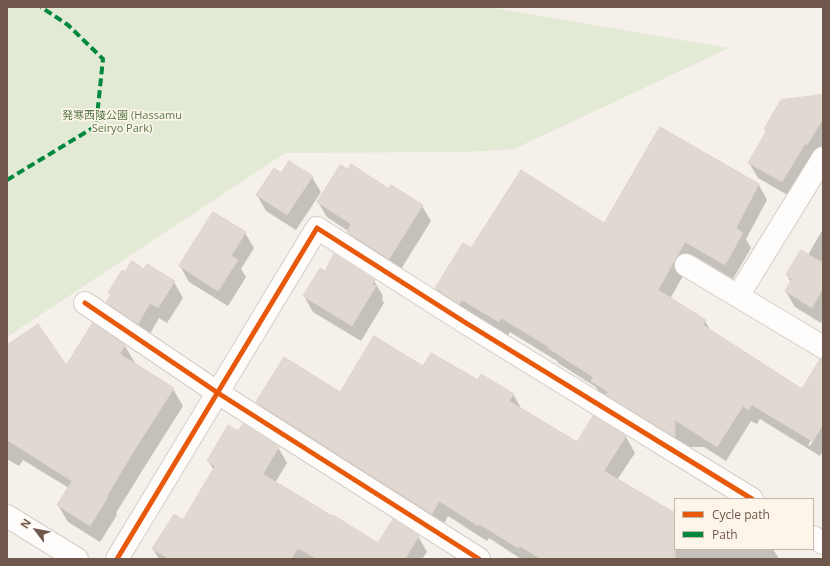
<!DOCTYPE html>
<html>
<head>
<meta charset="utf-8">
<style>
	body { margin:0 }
	#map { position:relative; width:830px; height:566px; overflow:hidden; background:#f5f0e9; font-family:"Open Sans",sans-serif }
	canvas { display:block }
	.frame { position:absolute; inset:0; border:8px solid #70574c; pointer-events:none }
	.legend { position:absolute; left:674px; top:498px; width:140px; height:52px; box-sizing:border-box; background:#fdf5ea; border:1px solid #c5b6ab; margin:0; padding:5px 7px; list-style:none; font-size:12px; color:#70574c }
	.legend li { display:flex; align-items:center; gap:8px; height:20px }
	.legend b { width:20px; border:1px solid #c5b6ab }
	.north { position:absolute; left:16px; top:510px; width:40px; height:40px; -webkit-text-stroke:3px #fdf5ea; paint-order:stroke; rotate:302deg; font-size:11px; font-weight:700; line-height:16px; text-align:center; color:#70574c }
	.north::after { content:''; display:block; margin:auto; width:14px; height:18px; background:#70574c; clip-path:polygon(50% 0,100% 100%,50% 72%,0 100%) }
</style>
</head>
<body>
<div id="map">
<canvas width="830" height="566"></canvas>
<div class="frame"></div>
<ul class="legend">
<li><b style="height:5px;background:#e8590c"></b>Cycle path</li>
<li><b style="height:5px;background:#00873e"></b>Path</li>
</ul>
<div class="north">N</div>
</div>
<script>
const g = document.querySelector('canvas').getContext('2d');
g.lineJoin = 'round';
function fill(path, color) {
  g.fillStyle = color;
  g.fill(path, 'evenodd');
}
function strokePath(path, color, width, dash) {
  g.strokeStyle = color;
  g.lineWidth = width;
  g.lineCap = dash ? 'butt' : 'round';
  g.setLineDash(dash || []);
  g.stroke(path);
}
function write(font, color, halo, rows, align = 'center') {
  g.font = font + ' "Open Sans","Noto Sans JP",sans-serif';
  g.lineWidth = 3.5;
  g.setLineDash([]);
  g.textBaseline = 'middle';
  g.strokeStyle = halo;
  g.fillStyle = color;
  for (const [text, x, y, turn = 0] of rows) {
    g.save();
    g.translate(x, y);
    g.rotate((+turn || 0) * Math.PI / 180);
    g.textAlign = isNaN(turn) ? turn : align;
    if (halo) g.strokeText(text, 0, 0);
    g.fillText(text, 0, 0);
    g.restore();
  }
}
fill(new Path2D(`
	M7,7h480l242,41 -215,101 -48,3 -181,1 -278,184z`), '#e2ead5');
fill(new Path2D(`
	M823,97v52l-32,48 -33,-19 -9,-15 18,-31 -2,-3z
	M312,177l9,15 -25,38 -30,-19 -9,-16z
	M759,185l8,15 -21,39 5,9 -18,31 -39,-23 -24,43 35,22 6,10 91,60 21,-8v38l-15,24 2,1 13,-22v27l-3,5 -60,-37 -3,5 -6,-3 -25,40 -22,-14h-23l-80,-52 -5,-8 -38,-24 -1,-2 -47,-29 -3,5 -62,-34 -9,-15 35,-38 134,-25z
	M318,202l104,4 9,15 -33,53 -41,-26 -9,-17 -21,-14z
	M823,229v90l-2,4 -26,-16 -9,-15 5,-9 -4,-8 21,-20z
	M245,233l9,15 -13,21 5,8 -18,29 -39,-24 -9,-16z
	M325,272l49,9 9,15 -1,3 2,4 -23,38 -48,-29 -9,-16z
	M125,274l49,8 9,16 -16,25 -8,-5 -12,21 -31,-21 -9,-16 4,-6 -2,-3z
	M93,325l32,21 10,17 38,26 10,17 -41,65 -26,42 1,2 -17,27 -32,-20 -10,-17 11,-17 -46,-28 -4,6 -12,-7v-113l59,21z
	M423,368l55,13 35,13 9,16 55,34 16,-27 33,20 9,16 -18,27 58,34v35h98l6,10h-258l-32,-21 -2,3 -39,-25 -7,13 -175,-111 -9,-16 83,-9z
	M239,432l39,15 9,16 -12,20 104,62 39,-9 9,16 -5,7h-263l-6,-10 30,-28 31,-51 -6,-9z`), '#0003');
const building = new Path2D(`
	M823,95v24l-16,26 -2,-1 -23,38 -34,-19 19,-33 -3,-1 17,-29z
	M660,127l99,57 -23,44 7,5 -18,32 -40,-23 -27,48 48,30 -3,5 99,64 18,-30h3v63l-11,19 -60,-36 -4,5 -5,-4 -26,41 -42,-27v17l-69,-42 2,-3 -17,-11 2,-4 -45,-29 1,-1 -48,-29 -2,4 -37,-22 -3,4 -24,-16 28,-45 8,5 50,-78 83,53z
	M289,161l24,15 -26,39 -31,-20 18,-27 7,5z
	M351,164l38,25 2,-4 32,20 -34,54 -42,-27 4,-8 -34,-22 23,-37 8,4z
	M213,212l33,20 -15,24 7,4 -20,31 -39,-25z
	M801,250l22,13v25l-11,20 -27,-17 7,-12 -6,-4z
	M334,254l41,26 -3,4 4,2 -24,40 -49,-30 17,-28 5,3z
	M132,261l12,8 3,-5 28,17 -17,27 -8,-5 -12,21 -32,-22 5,-7 -3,-2 14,-23 3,2z
	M93,323l32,22 -5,9 54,34 -42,66 -25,42 1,1 -18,29 -33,-21 15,-24 -65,-41v-95l31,-21 28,41z
	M374,336l49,30 8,-13 47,27 3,-6 33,20 -5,7 68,41 16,-26 33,20 -22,35 71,42v46h-134l-21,-13 -2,2 -39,-24 -1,2 -39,-25 -7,13 -176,-112 28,-45 56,35z
	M243,424l36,23 -16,27 69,42 1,-1 45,28 15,-24 26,17 -14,23h-88l-19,-11 -7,11h-122l-17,-10 22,-35 9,6 32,-54 -8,-5 21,-36 10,6z`);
fill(building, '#e1d8d1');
strokePath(building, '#ddd3cc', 1);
const minor = new Path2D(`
	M686,265l137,82
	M738,296l85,-138
	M85,303l133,90 261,166
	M7,516l70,43
	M813,537l10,6
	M117,559l200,-331 149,95 286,176`);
strokePath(minor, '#d4cdc7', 24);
strokePath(minor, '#fefdfc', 22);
strokePath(new Path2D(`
	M7,180l89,-54 7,-67 -35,-34 -27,-18`), '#00873e', 4, [8, 4]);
strokePath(new Path2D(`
	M85,303l133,90 261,166
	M117,559l200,-331 149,95 286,176`), '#e8590c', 5);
write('11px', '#587a48', '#fdf5ea', [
	["発寒西陵公園 (Hassamu",122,116],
	["Seiryo Park)",122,129]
]);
</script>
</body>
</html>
